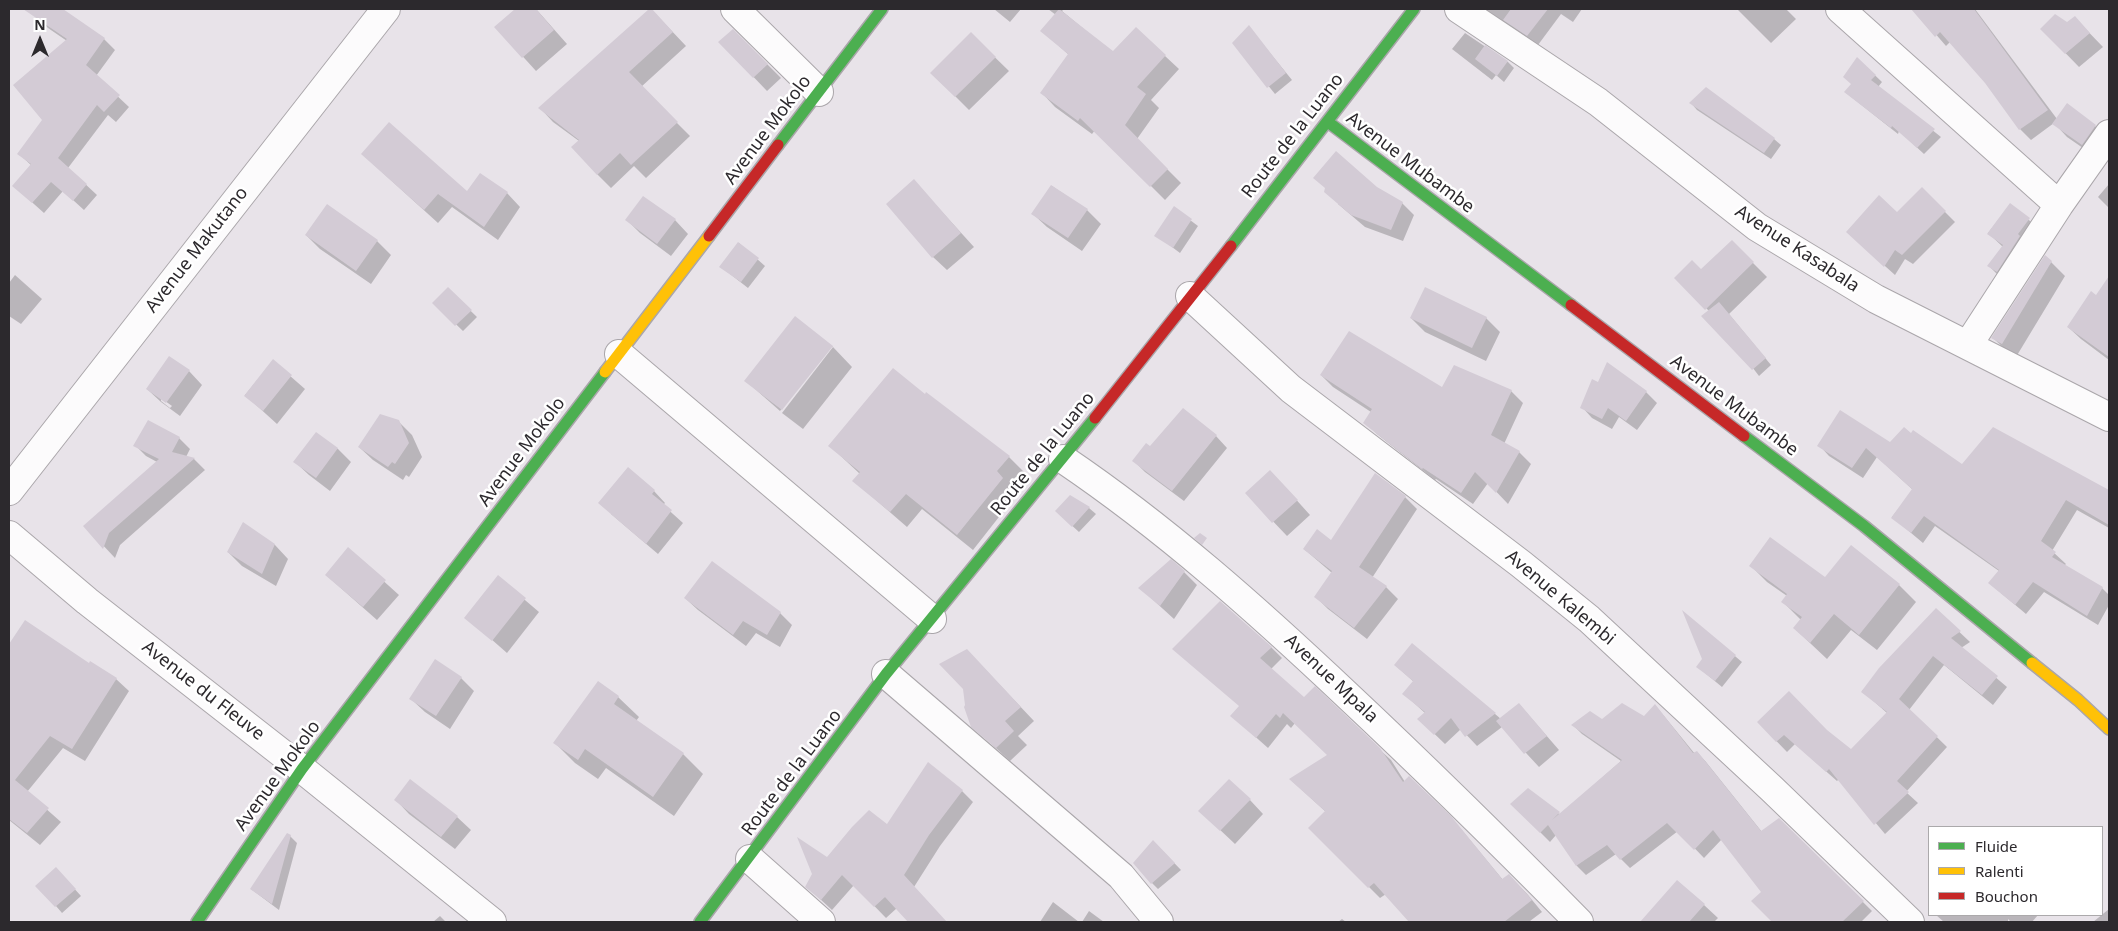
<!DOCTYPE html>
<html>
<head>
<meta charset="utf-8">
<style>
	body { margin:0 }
	#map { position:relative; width:2118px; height:931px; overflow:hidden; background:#e8e3e9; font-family:"Noto Sans",sans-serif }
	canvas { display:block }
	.frame { position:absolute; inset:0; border:10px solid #2c292d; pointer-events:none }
	.legend { position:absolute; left:1928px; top:826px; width:175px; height:90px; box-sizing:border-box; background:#fff; border:1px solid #aba9ab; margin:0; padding:6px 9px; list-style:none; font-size:15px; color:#2c292d }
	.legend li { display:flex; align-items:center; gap:10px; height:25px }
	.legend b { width:25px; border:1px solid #aba9ab }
	.north { position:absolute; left:15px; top:15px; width:50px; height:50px; -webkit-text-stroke:4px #fff; paint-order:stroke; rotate:0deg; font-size:14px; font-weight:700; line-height:20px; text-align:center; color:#2c292d }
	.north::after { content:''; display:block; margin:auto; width:18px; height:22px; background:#2c292d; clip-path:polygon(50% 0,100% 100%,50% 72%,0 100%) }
</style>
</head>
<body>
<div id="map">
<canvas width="2118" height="931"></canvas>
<div class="frame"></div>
<ul class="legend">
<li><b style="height:6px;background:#4caf50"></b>Fluide</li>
<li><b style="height:6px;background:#ffc107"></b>Ralenti</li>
<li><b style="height:6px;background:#c62828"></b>Bouchon</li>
</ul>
<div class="north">N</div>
</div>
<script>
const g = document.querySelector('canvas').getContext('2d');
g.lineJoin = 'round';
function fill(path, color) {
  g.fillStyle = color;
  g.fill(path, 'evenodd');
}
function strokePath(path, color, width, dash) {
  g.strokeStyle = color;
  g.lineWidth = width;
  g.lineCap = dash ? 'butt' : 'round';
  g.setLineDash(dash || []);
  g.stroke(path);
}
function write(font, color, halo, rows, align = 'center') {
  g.font = font + ' "Noto Sans",sans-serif';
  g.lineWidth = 5;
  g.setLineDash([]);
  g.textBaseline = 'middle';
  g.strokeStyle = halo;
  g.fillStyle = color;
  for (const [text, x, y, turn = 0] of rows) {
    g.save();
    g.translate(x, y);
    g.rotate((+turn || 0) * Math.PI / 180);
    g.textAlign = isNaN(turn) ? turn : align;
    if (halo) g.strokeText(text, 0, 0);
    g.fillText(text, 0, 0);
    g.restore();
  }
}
fill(new Path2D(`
	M43,9h18l43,30 11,11 -19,26 33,31 -13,15 -8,-7 -40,53 29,27 -13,15 -21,-19 -19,22 -19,-17 7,-30 -13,-12 25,-35 23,-78 -19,-13 -11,-11z
	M517,9h19l31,35 -31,27 -40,-44z
	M651,9l35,37 -45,41 49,49 -44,42 -12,-12 -23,22 -14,-14 -18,-33 -26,-19 -13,-14z
	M994,9h27l-11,13z
	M1048,9h16l-2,2 51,42 52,3 14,13 -28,31 8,8 -22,31 44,44 -16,17 -70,-70 -3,4 -37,-27 -13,-14 27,-38 -27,-24 14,-16z
	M1483,9h99l-9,13 -12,-8 -23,31z
	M1737,9h49l10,10 -25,24z
	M1914,9h61l82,110 11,-14 27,21 14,14 -13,17 -29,-20 -13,-14 -23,17 -11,-11 -34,-47 -36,-40 -4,4z
	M2075,18l28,29 -24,20 -37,-38 25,-6z
	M1249,27l43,53 -17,14 -41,-51z
	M733,30l48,48 -14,13 -47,-49z
	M1465,33l43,29 6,6 -10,14 -8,-7 -4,5 -40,-31z
	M971,34l38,37 -40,39 -37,-37z
	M1858,59l24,23 -4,5 63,50 -17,17 -25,-23 -1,3 -53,-42 8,-8z
	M1691,103l83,36 7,6 -10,14 -74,-49z
	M362,154l105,38 40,1 13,14 -22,33 -46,-33 -14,16z
	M914,181l60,66 -27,23 -14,-13z
	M2109,184v24l-11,-11z
	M1052,186l35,24 14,14 -19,27 -35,-24 -14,-13z
	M1377,188l25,15 12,12 -11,26 -38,-14 -27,-23z
	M1922,189l33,33 -42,42 -8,-5 -10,16 -38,-34 40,-27z
	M2010,205l30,24 -40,48 -11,-11 14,-19 -15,-14z
	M1174,208l24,18 -18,27 -24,-18z
	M627,220h48l13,14 -17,22 -31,-23z
	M306,235l71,6 14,14 -20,29 -51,-35z
	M1732,242l35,35 -38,37 42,51 -12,11 -50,-65 -33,-33 25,-7z
	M739,243l26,23 -17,22 -27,-21z
	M2051,262l14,14 -49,81 -9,-6 -14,-13z
	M15,275l27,24 -21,25 -12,-8v-33z
	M448,289l29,28 -14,14 -29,-28z
	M2101,291l8,6v63l-28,-21 -13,-12z
	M795,318l38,29h-3l-50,64 -34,-30z
	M1411,318h75l14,14 -14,29 -61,-29z
	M833,347l19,20 -49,62 -21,-16z
	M273,361l32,28 -28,35 -32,-29z
	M1608,364l38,28 11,11 -20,27 -18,-13 -7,12 -20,-11 -10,-11 17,-23z
	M189,371l13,14 -22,31 -19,-14 -14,-13zM161,398l11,8 -2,2 -9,-7z
	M1321,375l121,13 69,3 12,12 -19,41 15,8 12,12 -23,40 -20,-21 -15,21 -37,-25 -1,1 -58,-46 -12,-12 6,-10 -38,-25z
	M925,395l84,62 15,15 -12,15 5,7 -44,56 -51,-41 -15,18 -53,-46 6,-7 -30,-28z
	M398,421l14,14 10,22 -13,20 -3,-2 -3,5 -30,-20 -14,-13z
	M1994,429l115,63v36l-32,-18 -25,41 14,13 -2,2 38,22 7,7v10l-11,20 -54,-33 -18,22 -37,-31 10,-12 -64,-45 -12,17 -31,-26 21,-27 -36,-33 -14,21 -34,-22 -10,-11 72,-1 72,22z
	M316,433l22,16 13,13 -21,29 -21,-16 -14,-13z
	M1216,436l11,12 -43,53 -39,-29 -11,-11 16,-13z
	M179,438l11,11 -4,8 8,2 11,11 -85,75 -5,13 -30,-32 72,-64 -11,-6 -11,-11z
	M1283,485l27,30 -23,21 -41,-43z
	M654,491l11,12 -2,2 20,18 -25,31 -47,-40z
	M1070,497l19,11 7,6 -17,18 -23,-21z
	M1405,497l12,12 -45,69 14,9 12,12 -31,40 -39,-30 -12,-12 16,-24 -28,-24 28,-7z
	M244,524l31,21 13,14 -12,27 -34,-20 -14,-14z
	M1852,547l47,38 17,17 -39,48 -26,-20 -24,29 -33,-31 7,-8 -18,-18 4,-6 -20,-14 -16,-16 74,13z
	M348,549l51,46 -22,25 -51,-45z
	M1184,572l13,13 -23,34 -34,-31z
	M498,577l41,35 -32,41 -41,-36z
	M685,598l95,15 12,12 -12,22 -24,-14 -10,13 -48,-36z
	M1936,610l34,32 -9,6 46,39 -14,18 -49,-40 -35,45 38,37 -41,45 12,11 -33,31 -46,-55 -2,2 -42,-37 -8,8 -29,-30 69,9 24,20 36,-38 -25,-22z
	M1686,615l56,47 -20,25 -17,-14 -1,-14z
	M26,622l63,43 27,14 13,12 -44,70 -22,-13 -36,44 34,30 -21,23 -31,-25v-174z
	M1413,645l88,74 18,-15 40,46 -20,17 -37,-40 -25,19 -16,-17 -16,15 -26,-25 6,-6 -21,-19 10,-12 -19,-17z
	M1271,647l11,11 -11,11 33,30 75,50 12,11 14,22 4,-4 52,51 42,51 6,-5 19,20 14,17 -12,9 2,1h-121l-25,-28 -6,4 -70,-70 16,-16 -35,-32 37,-25 -33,-32 -4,5 -4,-4 -19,24 -36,-32 8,-10 -66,-57z
	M981,665l53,56 -16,15 9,9 -17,16 -38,-35z
	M461,678l13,13 -24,38 -25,-17 -14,-13z
	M598,683l20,14 21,20 -3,4 47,33 20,20 -29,42 -68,-48 -8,11 -23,-16 -20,-20z
	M1655,705l40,49 2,-2 9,10 56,70 17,-13 93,92 -11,11h-66l-3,-2 -3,2h-15l-21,-21 10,-9 -41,-53 -18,19 -26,-27 -48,37 -14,-14 -30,21 -9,-9 -21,-31 -6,7 -38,-38 49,10 60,-53 -39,-27 -9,-9 29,-5 42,-3z
	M962,791l11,11 -33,44 -26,41 31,35h-36l-12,-14 -11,10 -32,-33 -22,25 -26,-24 22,-28 59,-32z
	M396,800l61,17 14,13 -16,19 -46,-35z
	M1250,800l13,14 -28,30 -35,-33z
	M290,836l7,7 -18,67 -28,-21z
	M1153,841l28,29 -23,19 -6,-6z
	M62,875l19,21 -19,17 -6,-7z
	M1053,902l26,20h-39z
	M1704,905l14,13 -4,4h-54l-10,-10z
	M2109,909v13h-16z
	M1089,911l15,11h-22z
	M1936,915h102l-6,7h-21l-3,-3v3h-64z
	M440,916l6,6h-13z
	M1342,919l4,3h-8z`), '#0003');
fill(new Path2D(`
	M23,9h40l42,29 -19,27 34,30 -16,17 -7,-7 -39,53 29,26 -14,17 -22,-19 -19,21 -20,-17 19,-22 -14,-10 25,-34 -29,-35 54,-46z
	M515,9h21l18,21 -32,28 -28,-31z
	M649,9h3l21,23 -44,40 49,50 -47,43 -11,-12 -23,22 -26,-28 8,-7 -41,-32z
	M1059,9l54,42 23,-24 30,28 -29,32 9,7 -21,31 43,44 -18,18 -70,-69 -2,3 -38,-28 28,-39 -28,-23z
	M1511,9h37l-21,27 -24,-16z
	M1911,9h63l74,101 -29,20 -34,-47 -45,-51 -5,5z
	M2055,14l12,8 8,-6 15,17 -25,21 -25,-25z
	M1249,25l37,48 -19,15 -35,-45z
	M733,29l35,35 -15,14 -35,-36z
	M971,32l25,25 -41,40 -25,-24z
	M1485,45l23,16 -11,15 -22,-17z
	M1857,57l19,18 -5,5 64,49 -18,19 -25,-22 -1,2 -47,-36 7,-8 -8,-7z
	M1706,87l69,51 -11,15 -75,-50z
	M2067,103l29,22 -14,20 -30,-21z
	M389,122l78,69 13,-18 28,19 -24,35 -46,-33 -14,16 -63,-56z
	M1336,151l41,36 26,15 -12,28 -40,-15 -27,-23 1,-4 -12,-10z
	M914,179l47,54 -29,25 -46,-54z
	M1051,185l37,24 -20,29 -37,-24z
	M1922,187l24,24 -44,44 -7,-5 -11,17 -38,-35 33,-37 18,17z
	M643,196l33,23 -19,25 -32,-24z
	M2010,203l20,15 -12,16 2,2 -23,36 -10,-6 16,-21 -16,-11z
	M327,204l51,36 -22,31 -51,-36z
	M1174,206l18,13 -19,29 -19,-12z
	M1732,240l22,22 -49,48 -31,-32 18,-18 9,9z
	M738,242l21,16 -18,24 -22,-15z
	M2045,255l7,6 -50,83 -11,-6z
	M2109,276v81l-42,-30 24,-36 5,4z
	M448,287l24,23 -17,16 -23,-23z
	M1425,287l62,30 -15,31 -62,-30z
	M1719,302l47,56 -14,12 -51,-54z
	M795,316l38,30 -51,64 -38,-29z
	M1349,331l93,56 12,-22 58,25 -21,45 29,16 -24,42 -21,-21 -14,21 -38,-25 -1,1 -59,-46 9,-14 -52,-34z
	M169,356l21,14 -24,33 -20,-14z
	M273,359l19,16 -29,36 -19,-15z
	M1607,362l40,29 -21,30 -18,-13 -6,11 -22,-11 12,-29 6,3z
	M893,368l32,26 1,-2 84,64 -13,15 6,7 -46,57 -51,-41 -16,18 -38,-31 8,-9 -32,-26z
	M1183,408l34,27 -45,56 -40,-30 14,-18 4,3z
	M1840,410l50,32 14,-15 7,6 2,-3 49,34 31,-37 116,63v35l-43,-25 -25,41 15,11 -4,5 51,30 -16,29 -54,-34 -18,23 -27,-22 11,-13 -75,-54 -13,17 -20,-15 21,-29 -46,-41 -14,20 -35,-22z
	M380,414l19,6 10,23 -14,21 -3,-2 -4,5 -30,-20z
	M148,420l32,17 -8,15 23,6 -86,75 -6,16 -20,-23 76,-67 -26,-13z
	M316,432l22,16 -22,30 -23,-16z
	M628,467l27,23 -3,4 20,16 -26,34 -48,-41z
	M1270,470l28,30 -26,23 -27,-30z
	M1375,473l31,23 -47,71 28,19 -33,42 -40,-31 18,-26 -29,-22 14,-20 14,11z
	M1070,495l20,12 -18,20 -17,-16z
	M243,522l32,22 -13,30 -35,-22z
	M1200,533l7,5 -5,7 -8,-7z
	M1770,537l55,40 26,-32 49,39 -41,51 -25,-21 -24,29 -17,-15 9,-11 -21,-15 6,-8 -38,-28z
	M348,547l38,33 -23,27 -38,-32z
	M1171,559l14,12 -25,35 -22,-18z
	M712,561l69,51 -14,23 -24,-14 -10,14 -49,-37z
	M498,575l28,23 -34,43 -28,-23z
	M1220,601l52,46 -12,11 44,39 11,-11 65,62 23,34 6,-6 42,40 51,63 7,-5 23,26 -28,22h-95l-35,-39 -6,5 -60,-60 17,-17 -36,-32 38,-24 -44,-42 -3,5 -4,-4 -20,24 -26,-22 9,-10 -67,-57z
	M1936,608l25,23 -10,7 47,38 -16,19 -49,-39 -34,43 39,37 -41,45 12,11 -35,33 -45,-56 -3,3 -42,-37 -8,7 -19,-20 32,-31 38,39 24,19 36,-37 -26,-20 18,-24z
	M1682,610l54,45 -21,26 -19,-14 6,-8z
	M25,620l64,43 1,-2 27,17 -45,71 -22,-13 -35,44 34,28 -22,25 -18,-14v-175z
	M1412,643l84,70 -31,24 -14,-19 -17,17 -17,-16 8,-7 -23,-18 11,-13 -19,-16z
	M967,649l54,58 -16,14 9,10 -18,17 -25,-21 -7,-20 1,-2 -2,-16 -24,-25z
	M435,659l27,18 -26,39 -27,-17z
	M598,681l21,15 -5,8 70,49 -31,44 -68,-48 -7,11 -25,-17z
	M1519,703l28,33 -23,18 -28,-33z
	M1622,703l22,13 11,-12 38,49 4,-2 64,80 18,-13 85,83 -22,21h-70l-21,-21 10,-9 -48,-62 -19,20 -27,-27 -47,37 -13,-15 -31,21 -28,-41 -8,8 -30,-29 18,-16 32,24 -8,8 70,-60 -51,-35 19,-14 12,8z
	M928,762l35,28 -34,45 -25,40 43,47h-39l-23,-25 -11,10 -32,-32 -21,25 -16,-13 7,-13 -15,-37 30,20 25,-30 17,-17 18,14z
	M410,779l48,37 -17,21 -47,-37z
	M1229,779l22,20 -31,32 -22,-20z
	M287,833l4,2 -19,69 -22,-15z
	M1153,840l22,23 -24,21 -18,-21z
	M56,867l20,22 -21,18 -20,-21z
	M1677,880l28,24 -16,18h-49z`), '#d3cbd5');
const street = new Path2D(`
	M735,9l84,83
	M1459,9l139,93 159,125 119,72 233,118
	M1840,9l219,196
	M1190,296l101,93 230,175 68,55 183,170 138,133
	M1968,345l91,-140 50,-71
	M619,354l313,265
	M1063,459c102,69 194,151 284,236 79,74 156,150 232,227
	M9,491l377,-482
	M9,535l78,66 215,168 190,153
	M886,674l235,202 38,46
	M750,859l71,63`);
const fast = new Path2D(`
	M1328,122l243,183
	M778,145l104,-136
	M1231,246l183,-237
	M1744,436l120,90 168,137
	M197,922l105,-153 303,-397
	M700,922l186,-248 209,-256`);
const slow = new Path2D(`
	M605,372l104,-136
	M2032,663l46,37 31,29`);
const jam = new Path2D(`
	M709,236l69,-91
	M1571,305l173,131
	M1095,418l136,-172`);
strokePath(street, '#aaa6aa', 30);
strokePath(fast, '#aaa6aa', 14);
strokePath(slow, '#aaa6aa', 14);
strokePath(jam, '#aaa6aa', 14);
strokePath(street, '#fcfbfc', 28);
strokePath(fast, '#4caf50', 11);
strokePath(slow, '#ffc107', 11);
strokePath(jam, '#c62828', 11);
write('18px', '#2c292d', '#fff', [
	["Avenue Mokolo",768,130,-53],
	["Route de la Luano",1293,136,-52],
	["Avenue Mubambe",1410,163,37],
	["Avenue Kasabala",1797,249,33],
	["Avenue Makutano",197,250,-52],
	["Avenue Mubambe",1734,406,37],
	["Avenue Mokolo",522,452,-53],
	["Route de la Luano",1043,454,-51],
	["Avenue Kalembi",1560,598,40],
	["Avenue Mpala",1331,679,43],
	["Avenue du Fleuve",203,691,38],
	["Route de la Luano",792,773,-53],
	["Avenue Mokolo",278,776,-54]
]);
</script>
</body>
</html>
